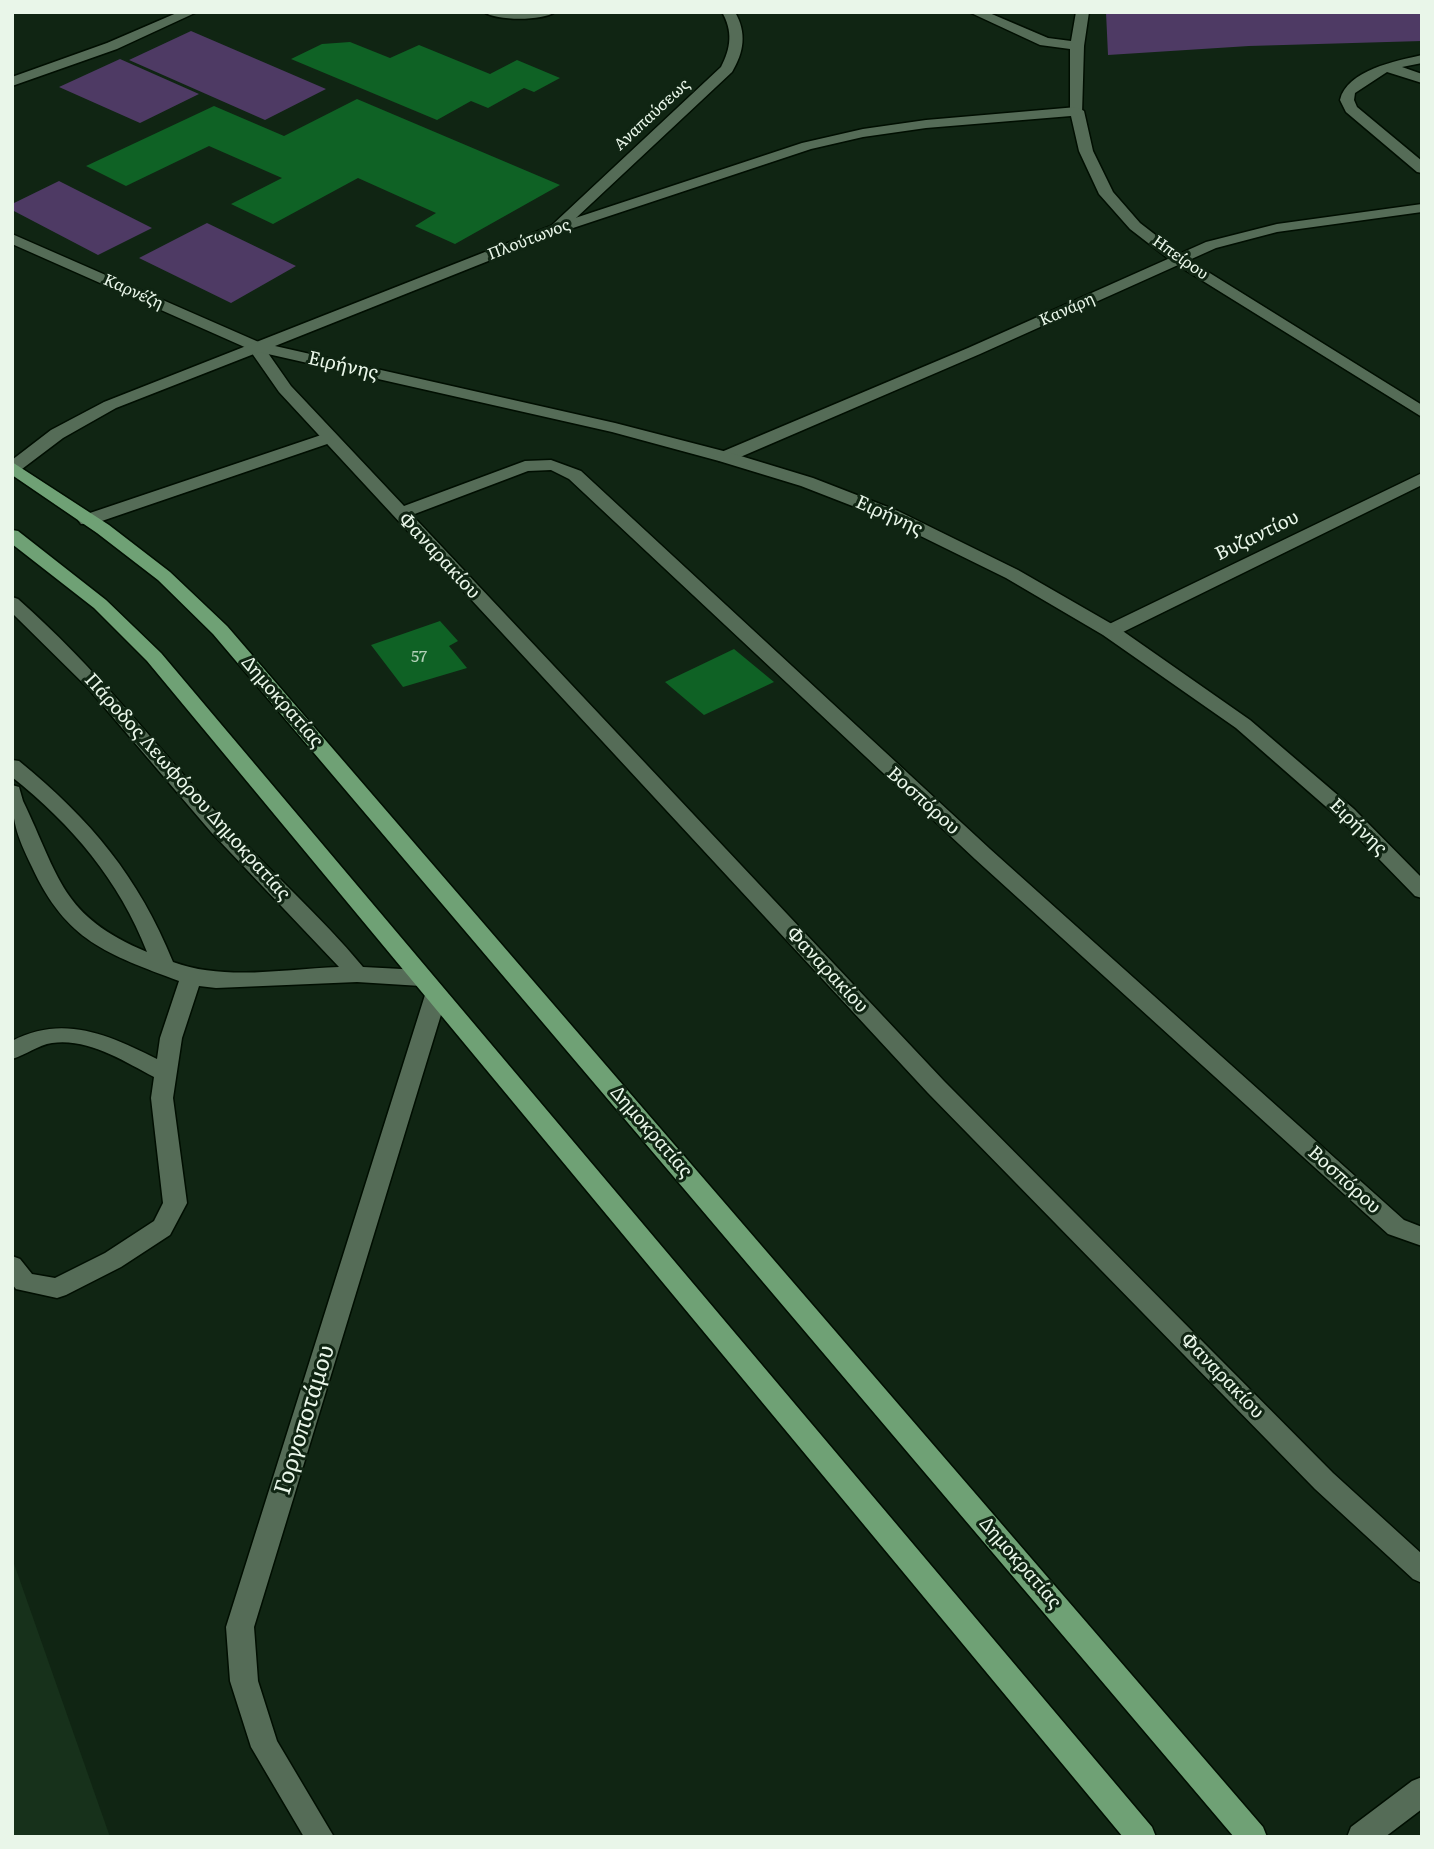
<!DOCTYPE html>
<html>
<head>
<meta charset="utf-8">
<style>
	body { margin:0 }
	#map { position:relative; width:1434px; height:1849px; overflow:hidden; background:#102513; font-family:Literata,serif }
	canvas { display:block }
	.frame { position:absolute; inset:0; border:14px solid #e9f6e9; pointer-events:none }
</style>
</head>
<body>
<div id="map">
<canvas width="1434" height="1849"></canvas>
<div class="frame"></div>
</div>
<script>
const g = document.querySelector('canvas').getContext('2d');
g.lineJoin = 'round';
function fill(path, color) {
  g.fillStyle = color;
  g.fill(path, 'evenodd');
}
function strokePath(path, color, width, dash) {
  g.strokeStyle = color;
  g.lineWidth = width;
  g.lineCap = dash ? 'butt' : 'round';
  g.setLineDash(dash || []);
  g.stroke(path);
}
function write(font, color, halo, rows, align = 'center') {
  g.font = font + ' Literata,serif';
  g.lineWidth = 6;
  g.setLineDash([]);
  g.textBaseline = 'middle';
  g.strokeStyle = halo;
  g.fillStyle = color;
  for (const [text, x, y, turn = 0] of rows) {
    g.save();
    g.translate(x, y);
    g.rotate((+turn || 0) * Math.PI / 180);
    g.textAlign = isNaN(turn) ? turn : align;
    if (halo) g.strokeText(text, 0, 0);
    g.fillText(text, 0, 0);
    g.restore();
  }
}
fill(new Path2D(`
	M12,1558l98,279h-98z`), '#17311b');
fill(new Path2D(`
	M1106,12h316v29l-173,5 -141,9z
	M191,31l135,58 -61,31 -136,-60z
	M120,59l79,35 -59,29 -81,-36z
	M59,181l93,47 -54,27 -86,-45v-6z
	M207,223l89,43 -65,37 -92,-45z`), '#4e3a64');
fill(new Path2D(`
	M350,42l40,16 29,-13 71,29 27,-14 43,18 -26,14 -10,-4 -36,20 -17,-7 -34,19 -146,-61 31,-15z
	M357,99l203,86 -105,59 -40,-18 21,-13 -78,-35 -85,46 -42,-20 51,-26 -73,-32 -83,40 -40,-20 128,-60 70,30z
	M440,621l18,20 -9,5 18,22 -64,19 -32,-42z
	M734,649l40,33 -70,33 -39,-33z`), '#0f6225');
const lane = new Path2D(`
	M179,12h18l-80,37 -105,37v-9l95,-34z
	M484,12h71c-12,9 -59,9 -71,0z
	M330,432l8,5 -2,4 -243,83h-12l-3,-4 3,-4z
	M12,597l6,2c76,67 138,146 206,222 45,50 96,94 139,146l58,3 8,3 3,5 -3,5 -8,3 -64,-4 -141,6 -17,-2 -17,52 -9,60 14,105 -17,32 -49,32 -55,28 -9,3 -41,-9 -4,-5v-28l8,3 12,15 23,4 50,-25 49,-32 9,-18 -12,-105 3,-21c-31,-16 -65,-39 -102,-34 -14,2 -26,12 -40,16v-18c51,-27 97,-6 145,18l3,-21 19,-57c-72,-27 -113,-40 -147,-114 -16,-33 -20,-45 -20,-82l7,2 4,14c37,77 38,115 124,151 -28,-72 -75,-127 -135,-175v-17l7,1c72,59 119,115 154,201 51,19 112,7 166,5l-128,-135 -124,-145 -75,-74z`);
const street = new Path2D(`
	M722,12h13c12,21 9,40 -3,60l-171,160h-10l-2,-3 2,-3 170,-159c10,-19 12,-36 1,-55z
	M969,12h18l61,26 23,3 5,-29h13l-5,34 -2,68h-10l-2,-3v-62l-30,-4z
	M1422,55v8l-20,4 20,7v9l-35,-11 -32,21 -1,7 3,7 65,54v12l-5,-1 -71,-60 -6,-12c7,-30 56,-39 82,-45z
	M1422,204v8l-145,20 -61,16 -236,106 -249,107h-12l-2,-4 2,-4 249,-105 238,-106 71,-18z
	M12,234l249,109 30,43 113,120 121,-45 26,-1 30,11 409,378 414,371 18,7v19l-34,-12 -413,-375 -406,-380 -18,-9 -23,1 -116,44 532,566 389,392 89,81v29l-9,-4 -98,-90 -387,-396 -649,-701 -30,-43 -237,-105z
	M1422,473v12l-305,150 -7,2 -9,-6 2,-4z
	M436,987l8,2 3,6 -193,632 4,54 19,60 57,96h-30l-53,-90 -21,-66 -4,-54 199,-632 3,-6z`);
const secondary = new Path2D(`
	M1077,107l7,4 9,40 20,41 27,31 44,34 238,148v12l-248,-154 -44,-34 -31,-35 -20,-43 -8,-35 -145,12 -63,9 -52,12 -250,83 -286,114 340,77 116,30 82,25 85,33 120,59 99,57 133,93 104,89 68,69v20l-7,-2 -75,-77 -104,-91 -133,-93 -97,-57 -120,-59 -85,-33 -82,-25 -107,-29 -353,-80 -143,56 -53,30 -45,34 -6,1v-13l39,-30 53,-28 447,-176 251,-83 61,-14 63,-9z
	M1422,1777v32l-37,28h-38l4,-10 61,-46z`);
const primary = new Path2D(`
	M12,462l97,63 61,47 57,54 1036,1201 4,10h-33l-1021,-1203 -55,-54 -61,-47 -85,-58z
	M12,530l6,1 88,69 55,53 991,1174 4,10h-33l-976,-1176 -53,-53 -82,-64z`);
strokePath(lane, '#000e01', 3);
strokePath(street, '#000e01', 3);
strokePath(secondary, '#000e01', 3);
strokePath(primary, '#000e01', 3);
fill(lane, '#556c57');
fill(street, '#556c57');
fill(secondary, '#556c57');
fill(primary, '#6fa175');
write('16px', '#e9f6e9', '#102513', [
	["Αναπαύσεως",652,115,-43],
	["Πλούτωνος",529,240,-21],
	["Ηπείρου",1180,258,35],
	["Καρνέζη",133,292,24],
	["Κανάρη",1067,310,-24]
]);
write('16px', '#b2d1b8', null, [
	["57",419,657]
]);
write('19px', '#e9f6e9', '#102513', [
	["Ειρήνης",343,366,13],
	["Ειρήνης",889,516,24],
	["Βυζαντίου",1257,536,-26],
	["Φαναρακίου",439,556,47],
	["Δημοκρατίας",282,702,49],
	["Πάροδος Λεωφόρου Δημοκρατίας",187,787,48],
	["Βοσπόρου",923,801,42],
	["Ειρήνης",1358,827,44],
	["Φαναρακίου",827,970,47],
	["Δημοκρατίας",651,1132,49],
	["Βοσπόρου",1344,1180,42],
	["Φαναρακίου",1222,1376,46],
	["Δημοκρατίας",1020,1563,49]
]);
write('23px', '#e9f6e9', '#102513', [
	["Γοργοποτάμου",305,1420,-73]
]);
</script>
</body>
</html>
